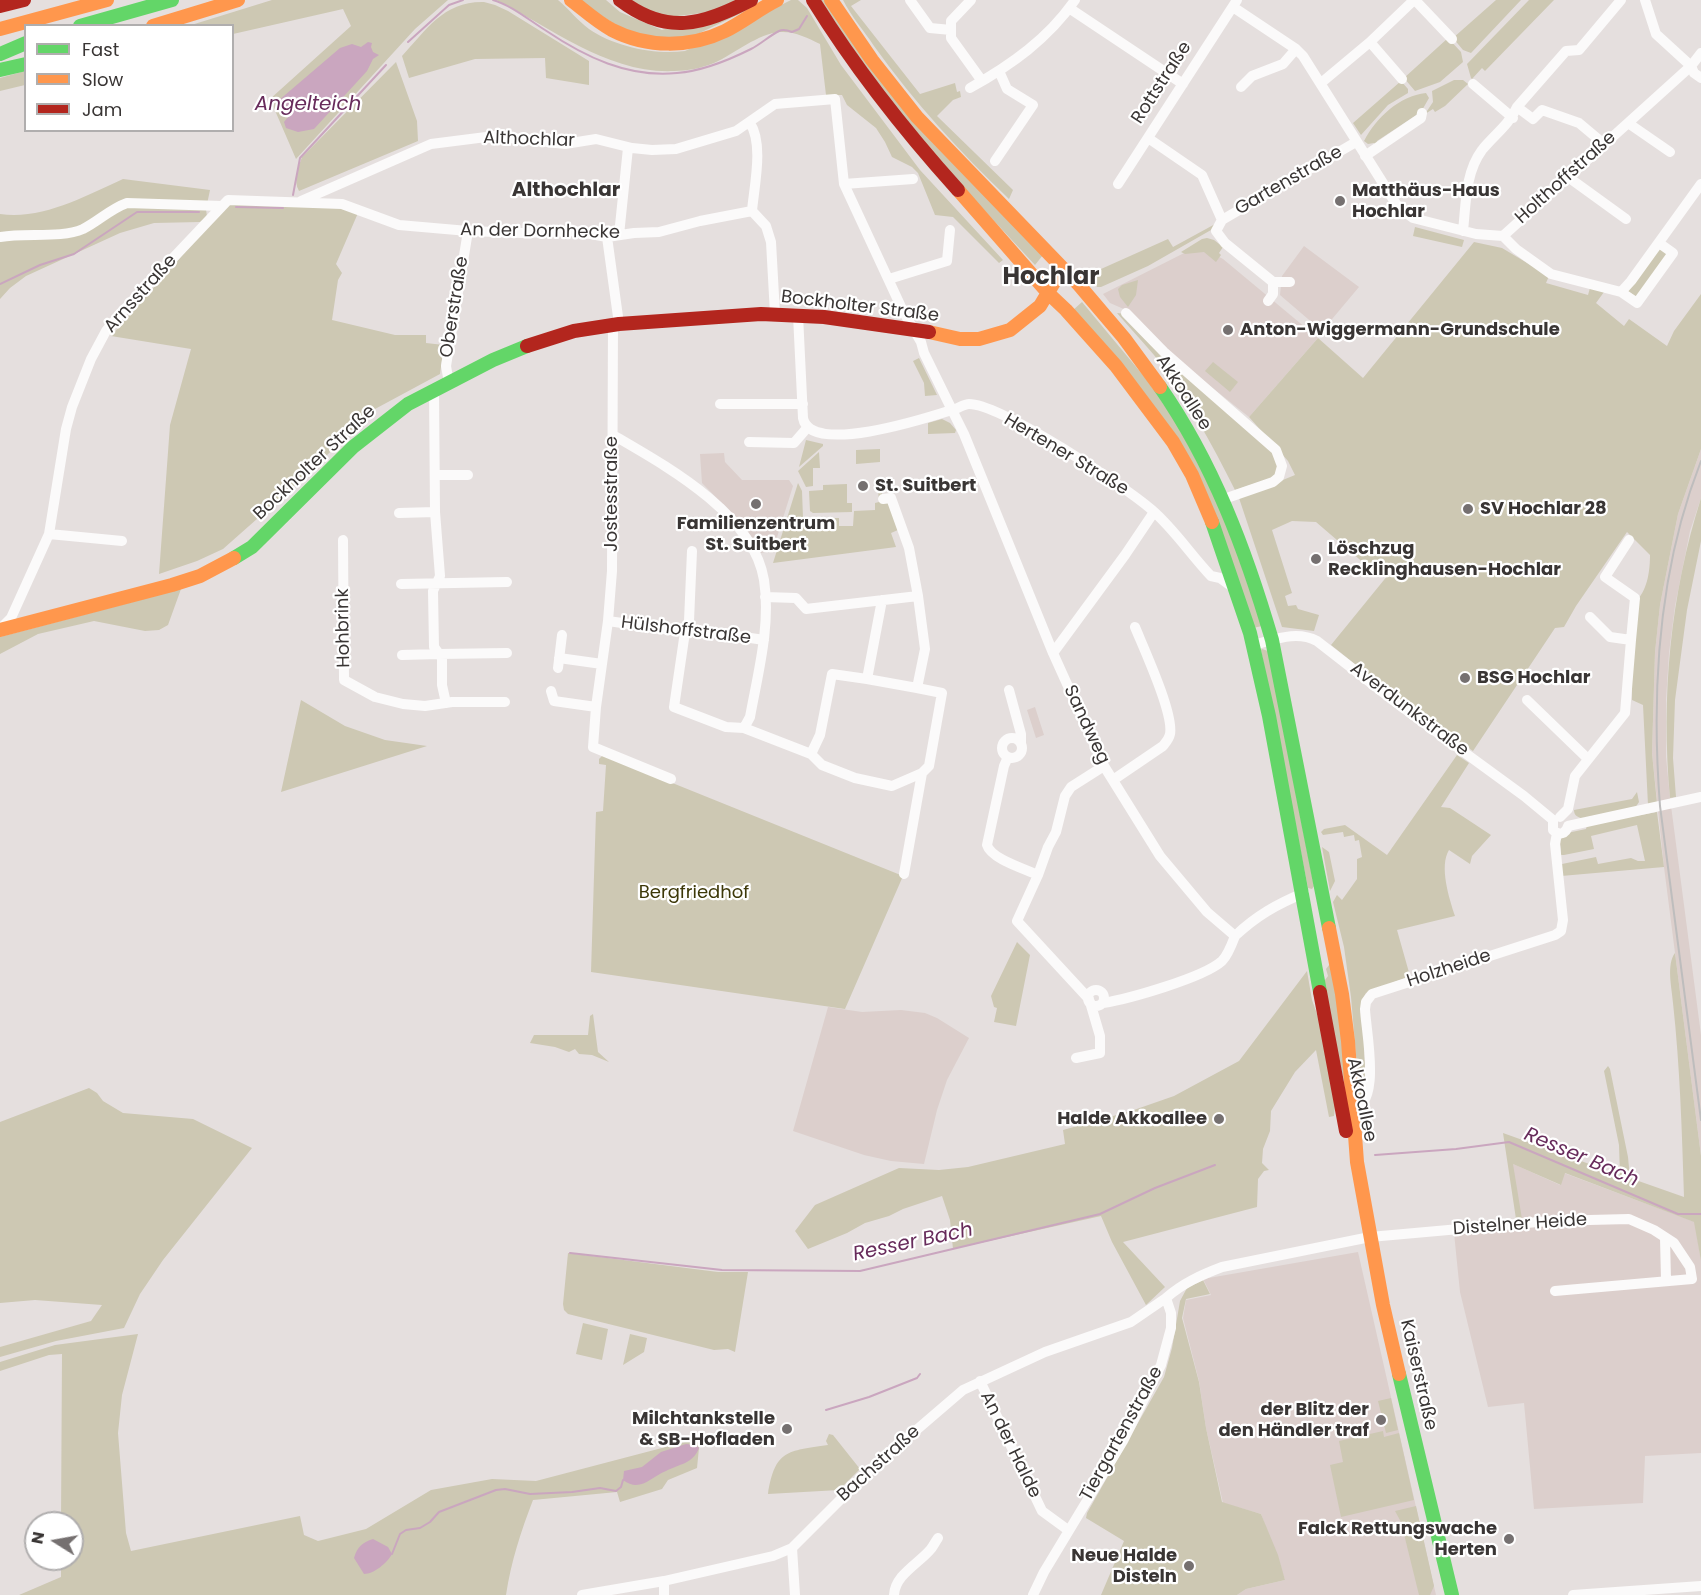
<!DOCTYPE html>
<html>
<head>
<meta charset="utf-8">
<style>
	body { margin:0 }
	#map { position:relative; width:1701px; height:1595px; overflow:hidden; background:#e5dfde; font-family:Poppins,sans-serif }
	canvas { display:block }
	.legend { position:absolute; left:24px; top:24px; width:210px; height:108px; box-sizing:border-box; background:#fff; border:2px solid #b0aeae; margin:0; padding:8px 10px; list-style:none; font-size:18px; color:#393534 }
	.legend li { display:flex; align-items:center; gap:12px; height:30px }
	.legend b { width:30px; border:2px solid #b0aeae }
	.north { position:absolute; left:24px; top:1511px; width:60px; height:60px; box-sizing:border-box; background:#fff; border:2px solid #b0aeae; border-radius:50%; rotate:281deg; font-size:16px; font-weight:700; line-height:24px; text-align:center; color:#393534 }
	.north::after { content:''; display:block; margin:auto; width:21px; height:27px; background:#757070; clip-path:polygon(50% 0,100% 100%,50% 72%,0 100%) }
</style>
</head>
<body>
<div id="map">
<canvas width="1701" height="1595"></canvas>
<ul class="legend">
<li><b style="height:8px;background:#63d668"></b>Fast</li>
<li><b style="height:8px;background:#ff974d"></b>Slow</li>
<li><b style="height:8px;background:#b3261e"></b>Jam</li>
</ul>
<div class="north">N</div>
</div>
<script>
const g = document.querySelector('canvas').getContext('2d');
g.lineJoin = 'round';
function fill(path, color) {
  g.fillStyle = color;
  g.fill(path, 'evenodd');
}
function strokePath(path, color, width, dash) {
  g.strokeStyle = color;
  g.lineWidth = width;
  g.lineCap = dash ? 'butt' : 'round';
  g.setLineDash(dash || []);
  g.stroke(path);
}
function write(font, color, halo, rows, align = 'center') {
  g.font = font + ' Poppins,sans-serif';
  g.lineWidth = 4.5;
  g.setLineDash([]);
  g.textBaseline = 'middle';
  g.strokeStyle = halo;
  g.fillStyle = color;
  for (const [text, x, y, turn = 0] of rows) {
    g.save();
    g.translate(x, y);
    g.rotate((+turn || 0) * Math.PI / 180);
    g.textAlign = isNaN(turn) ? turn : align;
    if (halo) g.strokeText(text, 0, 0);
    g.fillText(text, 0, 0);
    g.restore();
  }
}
fill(new Path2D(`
	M1198,246l25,13 95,79 -69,79 -59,-47 -64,-60 -16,-7 -7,-9z
	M1304,246l55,41 -37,44 -42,-36 2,-19z
	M1701,449v49l-11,33 -15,75 -6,47 -3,47v57l4,41 31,237v121l-37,-289 -12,-114 3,-101 5,-47 18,-91z
	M724,453l1,9 17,18h47l4,6 -20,64 -12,3 -17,-27 -42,-43 -2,-29z
	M1035,707l9,28 -8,3 -9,-28z
	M828,1007l34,5 39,-2 24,3 12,5 32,20 -22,42 -10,30 -13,54 -33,-3 -27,-6 -71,-24z
	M1509,1162l51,23 4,-12 131,49 6,39v192l-56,3 -2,47 -109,6 -10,-106 -36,4 -28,-115 -6,-59 65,-6z
	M1358,1252l78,343h-199l9,-6 39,-9 -24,-66 -38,-11 -17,-75 -7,-47 -16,-63 3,-18 25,-5 -8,-16z`), '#dccfcc');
fill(new Path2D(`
	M272,0h176l-33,29 -119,130 -26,-60 81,-73 -8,-17 -110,25 -1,-8h-44z
	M496,0h62c11,9 20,21 31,29 26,18 66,26 96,22l94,-45 12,-6h7l9,8 34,57 79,105 83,90 -4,3 -46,-46 -18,-2 -17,-42 -6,-6 -20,-10 -7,-15 -9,-14 -29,-23 -5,-10h-16l-6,-51c-12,-6 -26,-13 -40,-12 -21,1 -46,22 -66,31 -12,5 -27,8 -40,8 -66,3 -122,-43 -178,-71z
	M577,0h29l14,12 42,18 107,-30 -84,40 -53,-5z
	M626,0h113l-21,11 -56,7z
	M819,0h5l133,165 86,90 -8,10 -127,-137z
	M843,0h18l-10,6 69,88 35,-11 2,9 3,-1 1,6 -8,3 -16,16 76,74 -4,9c-49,-47 -95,-97 -135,-153 -10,-15 -23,-30 -31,-46z
	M1496,0h25l-50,53 -8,-3 -10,-12z
	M1529,0h25l-69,71 -3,-3 -10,11 -1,-1 -4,-14z
	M484,2l11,3 13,6 81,50v24l-43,-7 -1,-20 -70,1 -66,19 -7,-22c25,-27 42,-55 82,-54z
	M1448,38l13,14 2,10 -23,20 -25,9 -11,-13z
	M396,62l21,59 1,20 -119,50c-6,-10 -1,-23 3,-34z
	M25,71v14l-25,6v-13z
	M1454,80h9l5,4 -23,22 -10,6 -2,-3 -8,5 8,-12 -1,-11z
	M1401,81l7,8v4l-20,12 -27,30 -8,-12z
	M1426,93l3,5 -8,14 -44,29 -1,5 -2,-3 -6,1 -4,-3c12,-23 35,-45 62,-48z
	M123,179l87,11 -4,19 1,8 -7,5 -46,1 -34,10 -94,43 -16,12 -10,11v-85c43,6 85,-18 123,-35z
	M233,203l113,5 12,5 -22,51 6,9 -4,7 -6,40 63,15h31v8l18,2 -4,29 -65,35 -74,71 -78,69 -26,12 -38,13 11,-149 21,-76 -80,-13 114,-129z
	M1217,223l-6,7 -63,36 -47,21h-4l-4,-9v-8l8,-1 67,-30 5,8z
	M1415,227l49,13 -2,7 -49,-11z
	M1207,238l7,2 9,7 -4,6 2,2 -5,7 -12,-10 -19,2 -4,-2 21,-13z
	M1474,242l28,6 47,28 -3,7 42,12 2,-7 14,4 -8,11 28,23 5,-7 38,27 7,-15 27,-37v155l-23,65 -18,91 -5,47 -3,101 5,50 -9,2 -5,-100 -11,-5v-31l5,-69c11,-11 13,-31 13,-45l-23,-23 -51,74 -12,21 -9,1 -82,123 -62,-42 -80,-64 57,-70 -8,2 -64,-55 -24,-1 -20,9 20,63 -7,3 3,10 8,-1 2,4 21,6 -5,16 -32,-4 -43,-129 56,-23 -7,-14 -39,-44 69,-79 45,40z
	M1660,246l10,8 -31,44 -12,-7z
	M1138,280l-2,15 -8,12 -8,-10 -2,-8 4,-4z
	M1082,302l65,78 30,44 46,87 39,115 -9,2 -50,-135 -131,-182z
	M1117,313l8,1 147,138 6,10 -2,11 -4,5 -37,12c-23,-46 -49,-94 -81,-135 -12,-14 -25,-28 -37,-42z
	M919,358l18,37 -12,1 -1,-13 -11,-22z
	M1213,362l25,20 -8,10 -25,-21z
	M942,419l8,4 6,7 -1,3 -27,1v-11z
	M806,440l17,4v2l-24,21z
	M880,449v13l-24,2v-14z
	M819,452l1,16h-7v18l-7,1 -8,-16z
	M798,483l4,8 1,27h36v8h14l1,-15 21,-1v-7l4,-1 -1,-13 4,-1v12l7,1 9,29 -7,3 5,14 -123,16z
	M847,484v19h5v9l-39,1 -3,-2 -1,-20 14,-1v-5z
	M1701,498v43l-14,69 -12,90 -2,58 3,39 -6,1c-9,-102 0,-202 31,-300z
	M181,589l-13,36 -9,5 -14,1 -51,-10 -56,13 -38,20v-17z
	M1262,649l6,2 46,235 -2,3 -4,-1 -47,-238z
	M301,700l44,26 40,14 42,6 -146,46z
	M603,755l300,121 -58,133 -254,-37 5,-160 7,-1 3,-46 -7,-1v-5z
	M1457,755l12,8 -28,44 9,1 41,27 -19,21 -2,8 -21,-14c-10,16 0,48 6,66l-58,14 13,46 -44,17 -4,7 4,85 -6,16 -9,-104 -7,-50 -11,-45 4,-7 5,5 15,-21v-20l5,-2 -3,-17 -4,1 -1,-6 -10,2 -1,-5 -20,3 -2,-3 3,-3 21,-4 42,30z
	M1637,792l2,10 -4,6 -52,11c-5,-2 -9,-3 -9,-9l58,-11z
	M1657,812l7,55 -103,9 1,-12 34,-7 2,7 33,-6 7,3h7l-8,-36 -46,11 3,13 -30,6h-3l-1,-15 7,-7 19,-4 1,-4z
	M1322,847l7,5 6,29 -5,10z
	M1017,942l13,13 -14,71 -22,-4 3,-14 -3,-1 -3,-11z
	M1675,953l26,203v105l-7,-39 -129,-49 -4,12 -48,-21 9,55h-6l-13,-86 117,42 -1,-30 -15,-74 4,-5 2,3 18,88 2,21 54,19c-2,-65 -4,-130 -11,-194 -1,-15 -7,-38 2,-50z
	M1333,960l16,143 -27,-119 6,-8 -2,-7z
	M1307,971l5,29 10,28 13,78 -1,10 -5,1 -13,-67 -21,22 -24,39 -1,20 -7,18 -1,14 7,7 -5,1 -6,8 -1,28 -134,35 42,45 -19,18 -34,-63 -11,-26 -148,33 -3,-29 -8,-24 -39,13 -14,7 -24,7 -18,10 -39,16 -13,-18 20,-26 84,-37 40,2 29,-3 97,-23 -2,-14 68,-19 43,-15 65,-35z
	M593,1014l5,38 11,10 -17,-7 -13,-1 -4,-5 -6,3 -14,-5 -25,-4 4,-8h54l2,-19z
	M89,1088l8,5 6,8 20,12 70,6 59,29 -89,112 -23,34 -16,34 -68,13 -56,16v-10l91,-26 11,-16 -67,-5 -35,3v-181z
	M568,1253l150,19h30l-13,80 -7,-3 -14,1 -146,-36 -4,-4 -1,-6z
	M1203,1280l7,14 -24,5 -4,19 17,64 7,46 16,74 39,12 17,41 7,25 -39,9 -9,6h-136l23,-54 -38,-23 1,-5 77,-136 8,-29 8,-47 7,-13z
	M583,1323l25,6 -6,31 -26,-6z
	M138,1334l-16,61 -4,38 8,100 5,18 169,-35 4,19 14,6 48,-12 65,-39 61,-11 44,2 164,-43 -3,30 -29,12 -6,9 -42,13 -3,-10 -84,8c-12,31 -22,62 -27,95h-487l42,-18v-18h11v-36h-11l1,-169 -13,1 -49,16v-9l55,-17z
	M630,1334l17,4 -3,14 -21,13z
	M1391,1398l7,32 -12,3 -8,-32z
	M1383,1431l1,6 15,-4 15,67 -73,17 -11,-52 13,-3 -4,-21z
	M829,1434l4,1 27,34 -21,21 -71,4c7,-44 19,-43 60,-49l-2,-4z
	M1416,1506l18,80 -4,9h-11l-18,-73 -6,-11z`), '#cdc8b3');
fill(new Path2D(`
	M368,42l4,1 -1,4 2,5 6,3 -6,4 -6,12 -53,58 -16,3 -12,-4 -2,-6 4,-5 -1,-5 -4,-2 -5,-9 62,-53 12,-4 9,3z
	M686,1444l10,1 3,3c-6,16 -20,16 -33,23 -15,6 -26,22 -43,9l1,-9 18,-4 19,-15z
	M373,1539l15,8 4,7c-5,9 -18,20 -28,20l-10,-16c3,-11 9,-16 19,-19z`), '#caa6bf');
strokePath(new Path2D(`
	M493,0c18,5 36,20 52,30 40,27 83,48 132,43 26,-2 52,-13 74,-24 10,-5 18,-13 28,-18 4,-2 8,-1 13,1l7,-3 8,-13
	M408,42l41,-37 14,-5
	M293,195l7,-37 86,-93
	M236,207l47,1
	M0,284l40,-19 34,-11 63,-42h62
	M1375,1155l81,-6 53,-7 169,72h23
	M570,1253l152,17 138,1 240,-57 55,-26 60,-23
	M826,1410l43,-13 48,-19 3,-4
	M392,1554l8,-20 6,-4 14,-2 10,-6 9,-10 57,-22 9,-1 25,5 42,-2 28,-4 16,3 5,-4 2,-7`), '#caa6bf', 2);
strokePath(new Path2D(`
	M910,0l20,28 21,2
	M971,0l-20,21v17l31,43
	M1415,0l37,39
	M1645,0l11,34 35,32 3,7 7,5
	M1233,7l63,42 7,7 95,151 15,11 63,16 27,2 188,-170 10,-13
	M1069,8l114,76
	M1370,42l32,37
	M1321,83l49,-41 44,-42
	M1473,84l40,34
	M1241,87l11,-11 31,-12 13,-15
	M970,88c41,-23 78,-49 105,-88
	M1517,107l16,12 9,-9 37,13 25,21
	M750,123c14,21 4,64 2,88
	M1628,123l42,29
	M1148,138l54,37 20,45
	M1365,156l56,-38 1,-5
	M995,161l38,-56 -26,-16 -8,-18
	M1568,177l58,42
	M844,184l69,-5
	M1118,184l119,-184
	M301,201l130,-57 63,-8 71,8 31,-5 36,9 20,2 24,-1 60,-18 39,-27 60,-5 9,85 59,127 18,31 3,11 28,57c5,-1 12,-6 17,-6 32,0 157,83 183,106 22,19 39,45 59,66l9,2 15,11
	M1463,231c3,-27 2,-58 19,-81 12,-15 27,-25 35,-43l49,-56 13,-1 42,-50
	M619,235l9,-87
	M1503,236l13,13 35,25 70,18 10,-11 70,-97
	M0,237c25,-5 60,2 83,-8 16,-8 27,-20 44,-26l94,3
	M607,237l12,87
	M889,279l58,-18 3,-31
	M1273,282h17
	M1621,292l16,11 36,-50 -14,-10
	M1268,301l5,-7v-12l-48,-39 -9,-12 6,-11 134,-78
	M1126,313l38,39 112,98 6,16 -3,11 -6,5 -49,17
	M798,315l5,103c7,38 124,0 149,-8l12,24 89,219 51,113 56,90 47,56 28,24c21,-20 42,-32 69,-43
	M613,324l-1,247 -4,50 -12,86 -3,40 78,32
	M449,383l-3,-17 22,-135
	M434,390l1,122 5,64 -7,15 1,56 5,7 68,-1
	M720,404h83
	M613,435c53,31 140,78 151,145 7,45 -6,93 -14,137l-6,11
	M749,442l45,1 13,-15
	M435,475h33
	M399,513l36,-1
	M49,534l73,7
	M343,540l1,140 31,17 28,7 22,2 27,-4h53
	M1629,540l-24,37 30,21 -4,42
	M692,551l-3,70 -4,11 -11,75 52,20 18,1 67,26 11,11 33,13 37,8 30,-13 -18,101
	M401,584l106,-2
	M918,596l7,53 -8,39 25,5 -13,73 -7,7
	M765,597l31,1 10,11 112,-13 -9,-48 -18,-50 -8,1
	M608,621l77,11 12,-2 67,10
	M1,628l10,-10 38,-84 17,-105 6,-22 19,-48 15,-28 15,-18 107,-113 114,4 57,21 69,6 54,2 52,-2 33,6 27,-4 25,-1 41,-11 52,-10 14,15 5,16 4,72
	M1253,645c21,-5 43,-15 64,-4l77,60 130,95 29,24
	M1053,653l72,-98 29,-43
	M402,655l37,-1 3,4v27l4,18
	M559,658l43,6
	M558,668l4,-33
	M867,679l50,9
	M1009,690l12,44v10
	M551,691l3,10 42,6
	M1527,700l61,59
	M1002 748a10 10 0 1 1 20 0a10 10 0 1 1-20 0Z
	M811,754l9,-19 12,-61 35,5 15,-79
	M1008,757l-4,9 -17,79c4,14 38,24 51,30l10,-28 8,-15 9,-36 6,-9 33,-21
	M1113,780l50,-34c3,-4 6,-7 7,-12 4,-20 -26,-85 -35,-107
	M1560,817l8,-8 7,-33 50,-63 6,-73 -21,-3 -20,-20
	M1553,820v10c6,6 13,4 15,-4l133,-29
	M1038,875l-21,46 72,78
	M1088 998a8 8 0 1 1 16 0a8 8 0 1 1-16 0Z
	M1103,1003c25,-4 100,-25 119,-42 6,-6 10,-17 13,-25
	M1076,1058l24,-5v-17l-10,-34
	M1349,1112c34,-5 17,-78 16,-103l1,-7 6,-8 183,-59 6,-4 2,-11 -8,-76 2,-11
	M1665,1238l1,42
	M980,1381l62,130 26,19
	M792,1548l3,47
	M582,1595l82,-14 109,-25 19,-8 79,-79 92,-79 82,-38 86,-30 35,-24
	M664,1595v-14
	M894,1595c1,-20 24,-31 36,-45 3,-3 5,-8 8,-12
	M1033,1595l11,-23 79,-131 38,-76 10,-37v-15l-5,-15c17,-15 35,-23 56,-31l148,-30 179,-16 80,-2 25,11 20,13 16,24 2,12 -137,12
	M1573,1595l128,-9`), '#fbfafa', 10);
strokePath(new Path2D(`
	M80,26l92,-26
	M0,54l26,-11
	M0,70l26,-6
	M1160,387c53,76 86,164 112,253l57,288
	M1212,522l38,111 19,83 51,276
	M234,558l18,-11 101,-100 55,-43 85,-44 34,-14
	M1399,1374l53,221`), '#63d668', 14);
strokePath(new Path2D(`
	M571,0c13,10 26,22 41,30 35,18 78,18 113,1 18,-9 34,-22 52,-31
	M831,0l41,60 45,57 162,168 45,53 36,49
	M153,26l85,-26
	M0,29l107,-29
	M958,190l90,103 18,17 50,56 57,76 19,33 20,47
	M929,332l31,7h19l31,-9 30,-24 22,-37
	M0,630l172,-45 28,-9 34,-18
	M1329,928l13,66 6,47 9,121 26,143 16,69`), '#ff974d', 14);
strokePath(new Path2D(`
	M620,0c47,36 82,25 131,0
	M813,0c42,68 91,130 145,190
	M0,6l24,-6
	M527,346l47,-15 45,-7 142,-10 63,3 105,15
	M1320,992l26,139`), '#b3261e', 14);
strokePath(new Path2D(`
	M1701,461c-43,109 -50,229 -41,345l41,314`), '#bebdbd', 2);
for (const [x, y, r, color] of [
	[1340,201,6,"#757070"],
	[1228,330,6,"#757070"],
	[863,486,6,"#757070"],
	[756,504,6,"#757070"],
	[1468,509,6,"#757070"],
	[1316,559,6,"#757070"],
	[1465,678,6,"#757070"],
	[1219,1119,6,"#757070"],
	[1381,1420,6,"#757070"],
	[787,1429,6,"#757070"],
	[1509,1539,6,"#757070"],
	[1189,1566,6,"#757070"]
]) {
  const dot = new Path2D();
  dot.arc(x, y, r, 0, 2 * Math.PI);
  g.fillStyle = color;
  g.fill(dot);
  strokePath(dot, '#fff', 2);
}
write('18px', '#393534', '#fff', [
	["Rottstraße",1162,83,-57],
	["Althochlar",529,140,2],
	["Holthoffstraße",1566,178,-42],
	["Gartenstraße",1289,181,-30],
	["An der Dornhecke",540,232,1],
	["Arnsstraße",141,294,-48],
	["Oberstraße",455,307,-81],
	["Bockholter Straße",860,307,7],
	["Akkoallee",1183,393,57],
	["Hertener Straße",1066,455,31],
	["Bockholter Straße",315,463,-43],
	["Jostesstraße",612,494,-90],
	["Hohbrink",344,628,-91],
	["Hülshoffstraße",686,631,7],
	["Averdunkstraße",1409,710,37],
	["Sandweg",1086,725,65],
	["Holzheide",1449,969,-18],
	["Akkoallee",1361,1100,78],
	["Distelner Heide",1520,1225,-4],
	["Kaiserstraße",1418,1375,77],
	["Tiergartenstraße",1122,1434,-61],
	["An der Halde",1010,1445,64],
	["Bachstraße",879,1464,-42]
]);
write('bold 18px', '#393534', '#fff', [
	["Matthäus-Haus",1352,191],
	["Hochlar",1352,212],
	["Anton-Wiggermann-Grundschule",1240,330],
	["St. Suitbert",875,486],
	["SV Hochlar 28",1480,509],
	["Familienzentrum",756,524,"center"],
	["St. Suitbert",756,545,"center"],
	["Löschzug",1328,549],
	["Recklinghausen-Hochlar",1328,570],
	["BSG Hochlar",1477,678],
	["Halde Akkoallee",1207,1119,"right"],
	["der Blitz der",1369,1410,"right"],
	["den Händler traf",1369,1431,"right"],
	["Milchtankstelle",775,1419,"right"],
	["& SB-Hofladen",775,1440,"right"],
	["Falck Rettungswache",1497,1529,"right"],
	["Herten",1497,1550,"right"],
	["Neue Halde",1177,1556,"right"],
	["Disteln",1177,1577,"right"]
], 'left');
write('18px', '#3d3808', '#fff', [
	["Bergfriedhof",694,893]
]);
write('italic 20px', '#672b5b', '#fff', [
	["Angelteich",308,105],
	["Resser Bach",1581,1158,23],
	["Resser Bach",913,1243,-12]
]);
write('bold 20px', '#393534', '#fff', [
	["Althochlar",566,191]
]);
write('bold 24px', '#393534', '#fff', [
	["Hochlar",1051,278]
]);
</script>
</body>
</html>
